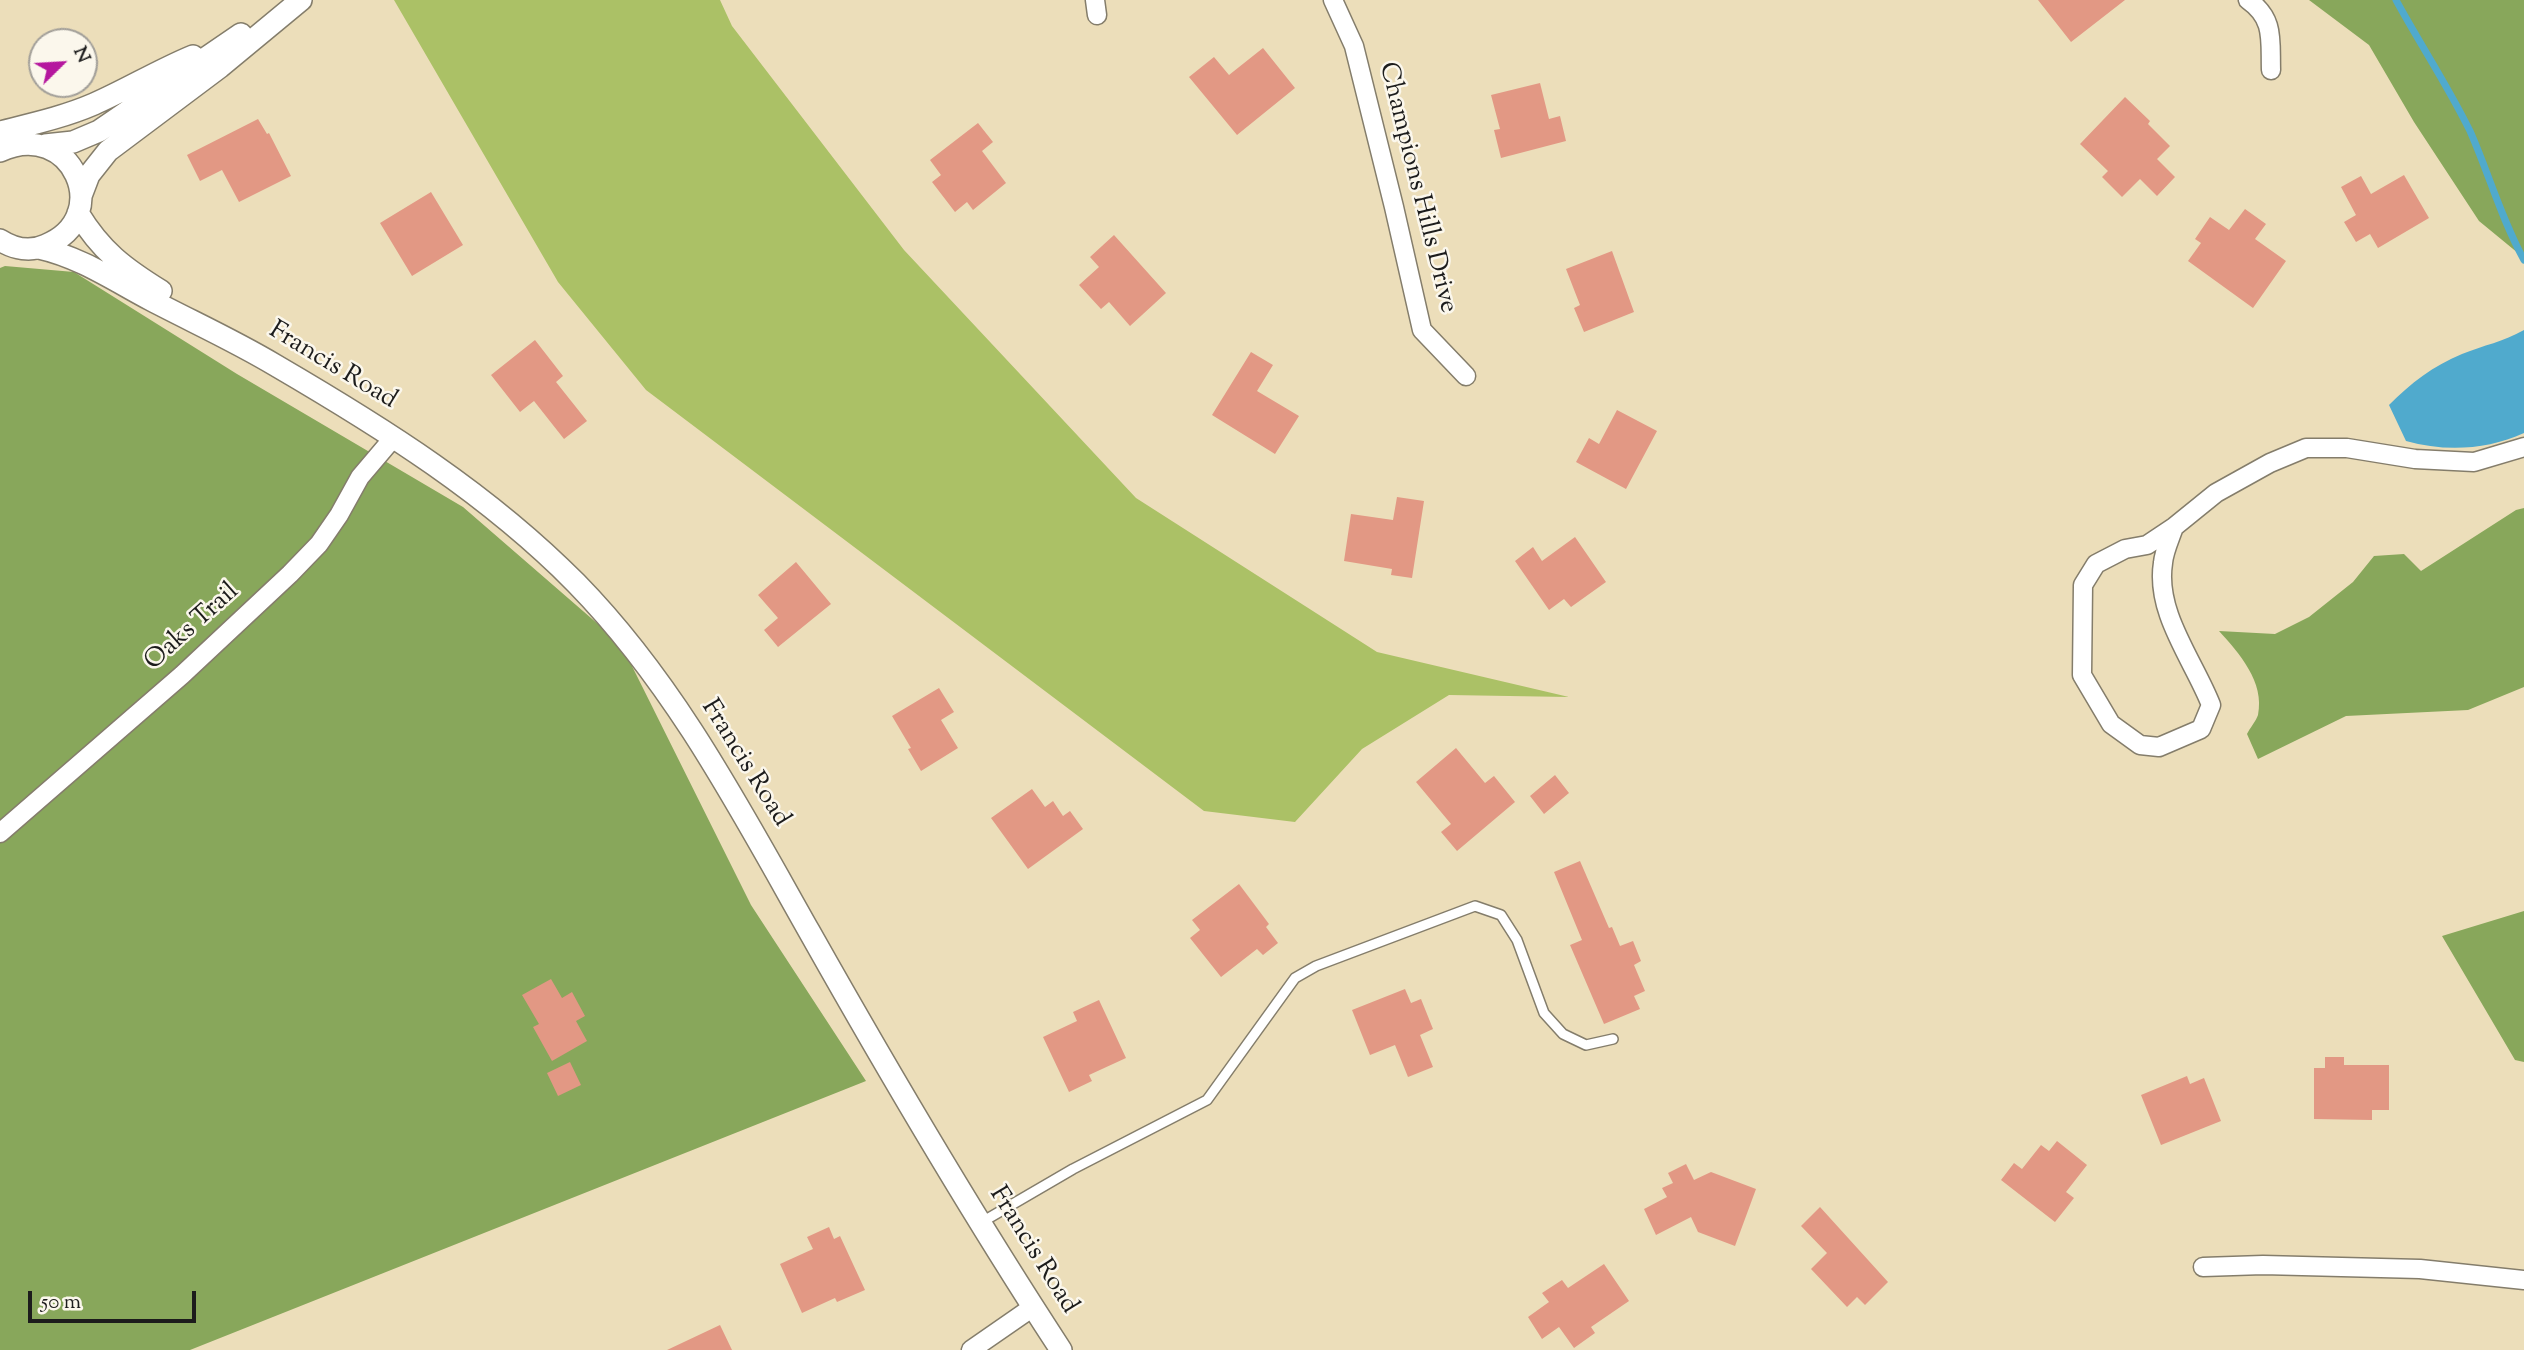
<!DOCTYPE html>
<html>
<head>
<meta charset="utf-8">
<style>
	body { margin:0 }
	#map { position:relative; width:2524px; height:1350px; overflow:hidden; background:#ecdeba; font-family:"Sorts Mill Goudy",serif }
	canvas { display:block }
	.north { position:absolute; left:28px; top:28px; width:70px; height:70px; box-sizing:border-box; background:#fbf7ec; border:2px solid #a29f99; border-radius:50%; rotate:66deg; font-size:19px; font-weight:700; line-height:28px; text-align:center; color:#1c1c1c }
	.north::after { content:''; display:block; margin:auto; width:24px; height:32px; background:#b5179e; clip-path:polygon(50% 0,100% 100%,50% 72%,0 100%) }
	.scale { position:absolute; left:28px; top:1291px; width:168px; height:32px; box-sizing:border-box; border:4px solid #1c1c1c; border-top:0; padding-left:9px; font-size:21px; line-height:24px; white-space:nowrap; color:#1c1c1c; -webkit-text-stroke:5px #fbf7ec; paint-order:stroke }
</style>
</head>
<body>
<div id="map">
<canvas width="2524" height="1350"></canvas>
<div class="north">N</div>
<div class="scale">50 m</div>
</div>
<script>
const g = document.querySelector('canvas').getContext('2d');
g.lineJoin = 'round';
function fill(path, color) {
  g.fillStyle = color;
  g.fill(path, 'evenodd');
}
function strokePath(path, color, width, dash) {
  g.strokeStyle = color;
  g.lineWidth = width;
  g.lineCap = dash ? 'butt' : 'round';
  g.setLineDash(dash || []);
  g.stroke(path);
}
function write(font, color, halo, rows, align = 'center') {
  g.font = font + ' "Sorts Mill Goudy",serif';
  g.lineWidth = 5;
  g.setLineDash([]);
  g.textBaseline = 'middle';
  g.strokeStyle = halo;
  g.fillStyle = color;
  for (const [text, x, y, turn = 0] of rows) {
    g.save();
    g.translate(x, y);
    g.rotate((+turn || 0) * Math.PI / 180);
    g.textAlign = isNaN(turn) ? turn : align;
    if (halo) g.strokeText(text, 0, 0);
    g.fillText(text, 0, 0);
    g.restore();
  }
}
fill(new Path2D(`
	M394,0h326l12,26 172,224 232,248 241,154 192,45 -120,-2 -87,54 -67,73 -91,-11 -558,-421 -88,-108z`), '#abc166');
fill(new Path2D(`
	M2309,0h215v258l-45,-37 -65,-99 -45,-77z
	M5,266l69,6 163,102 226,133 158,137 130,261 115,176 -676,269h-190v-1082z
	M2524,508v179l-56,23 -122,6 -88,43 -11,-25c3,-6 9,-13 11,-19 7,-33 -19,-62 -39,-84l56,3 34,-17 44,-35 21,-26 30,-2 17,17 95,-61z
	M2524,911v151l-9,-2 -73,-124z`), '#88a75b');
fill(new Path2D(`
	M2524,330v103c-37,17 -79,19 -118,8l-17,-36c22,-22 44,-39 73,-51 22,-9 41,-12 62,-24z`), '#50aacd');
strokePath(new Path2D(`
	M2396,0c24,44 52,86 74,131 19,43 31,87 54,129`), '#50aacd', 7);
fill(new Path2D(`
	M2038,0h87l-54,42z
	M1263,48l32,40 -58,47 -48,-58 25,-20 15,18z
	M1540,83l9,36 11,-3 6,25 -65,17 -7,-28 6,-1 -9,-34z
	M2125,97l25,24 -2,3 22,22 -13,13 18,18 -18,19 -17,-17 -18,18 -20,-20 6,-6 -28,-27z
	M258,119l9,15 2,-1 22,43 -52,26 -17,-32 -22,11 -13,-26z
	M978,123l15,19 -11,9 24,32 -33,27 -6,-8 -12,10 -23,-30 9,-7 -11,-15z
	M2404,175l25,43 -51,30 -8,-14 -14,8 -12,-20 12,-7 -15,-28 20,-11 10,18z
	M431,192l32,53 -51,31 -32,-53z
	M2245,209l21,15 -11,15 31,22 -33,47 -65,-47 13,-18 -6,-4 15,-22 19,13z
	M1114,235l52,58 -36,33 -21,-24 -8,7 -22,-24 20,-18 -9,-10z
	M1612,251l22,61 -50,20 -10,-24 6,-3 -14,-36z
	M535,340l28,36 -7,6 31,39 -23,18 -30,-38 -14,11 -29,-37z
	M1251,352l22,13 -16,26 42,25 -24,38 -63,-39z
	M1617,410l40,21 -31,58 -50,-27 13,-24 10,6z
	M1397,497l27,4 -12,77 -21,-3 1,-6 -48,-8 7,-47 42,6z
	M1575,537l31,45 -35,25 -7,-8 -15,11 -34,-49 18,-14 9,14z
	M796,562l35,42 -53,43 -14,-17 14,-12 -20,-23z
	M939,688l15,24 -13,8 17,28 -37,23 -13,-22 3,-1 -19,-32z
	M1456,748l29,35 9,-7 21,26 -58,49 -16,-19 10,-8 -35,-42z
	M1555,775l14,18 -25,21 -14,-18z
	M1032,789l13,18 8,-6 10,15 7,-5 13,18 -55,40 -37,-51z
	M1580,861l29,67 3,-1 8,19 13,-5 8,20 -7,4 11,26 -11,5 6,13 -36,15 -34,-79 12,-5 -28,-68z
	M1239,884l30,40 -3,3 12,16 -15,12 -6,-6 -36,28 -31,-39 10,-8 -8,-10z
	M551,979l11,19 10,-6 13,24 -9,5 11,20 -35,20 -19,-34 6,-3 -17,-29z
	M1405,989l6,14 10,-4 12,30 -13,6 13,32 -25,10 -13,-32 -25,10 -18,-45z
	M1099,1000l27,58 -37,17 3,6 -23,11 -26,-55 34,-16 -4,-9z
	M2325,1057h19v8h45v45h-17v10l-58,-1v-51h11z
	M570,1062l11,23 -23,11 -11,-23z
	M2187,1076l3,8 14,-6 17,43 -60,24 -20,-50z
	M2057,1141l30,24 -21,27 8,6 -19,24 -54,-42 13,-17 8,6 19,-24 8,6z
	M1686,1164l8,16 17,-8 45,17 -21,57 -37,-14 -7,-15 -35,18 -12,-26 23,-12 -5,-9 11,-5 -5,-10z
	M1820,1207l68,75 -23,23 -8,-8 -10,10 -36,-38 16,-16 -26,-27z
	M829,1227l5,12 6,-3 25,54 -28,12 -2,-4 -33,15 -22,-49 33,-15 -6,-12z
	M1604,1264l25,37 -38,26 4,6 -21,15 -15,-21 -17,12 -14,-22 21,-15 -7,-9 20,-13 6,8z
	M720,1325l12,25h-65z`), '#e29884');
const service = new Path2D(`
	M982,1222l91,-53 134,-69 88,-122 21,-12 159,-60 26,9 16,25 27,73 19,21 23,11 27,-6`);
const minor = new Path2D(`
	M1095,0l2,15
	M1333,0l21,46 40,161 28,123 44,46
	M2248,0c27,19 22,40 23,70
	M2174,527c-4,12 -10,24 -11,36 -8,50 31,98 48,142l-10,24 -42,18 -19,-2 -29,-21 -29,-49 1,-90 13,-21 29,-15 22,-4 27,-18 42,-34 54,-30 36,-15h41l68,11 59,3 50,-15
	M0,833l182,-158 108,-101 29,-30 20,-29 21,-38 34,-40
	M2203,1267l60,-2 157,4 104,11
	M971,1350l62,-43`);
const tertiary = new Path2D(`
	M0,132c32,-8 64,-15 94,-28 34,-15 65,-34 99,-48
	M45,145l28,-3 26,-11 142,-97
	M0,151c72,-33 115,66 46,94 -15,7 -32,4 -46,-5
	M81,196l8,-21 19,-24 112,-84 81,-67
	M78,213c23,38 46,55 83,78
	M39,248c41,9 76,33 112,52 42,22 84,41 124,65 108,63 213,129 301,218 99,101 164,226 233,348 80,142 163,283 252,419`);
strokePath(service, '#847d6b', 12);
strokePath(minor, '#847d6b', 21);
strokePath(tertiary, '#847d6b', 24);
strokePath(service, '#fff', 9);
strokePath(minor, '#fff', 18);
strokePath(tertiary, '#fff', 21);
write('26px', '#1c1c1c', '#fbf7ec', [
	["Champions Hills Drive",1416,188,76],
	["Francis Road",332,367,31],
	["Oaks Trail",193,628,-42],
	["Francis Road",744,764,58],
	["Francis Road",1032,1251,58]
]);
</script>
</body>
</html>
